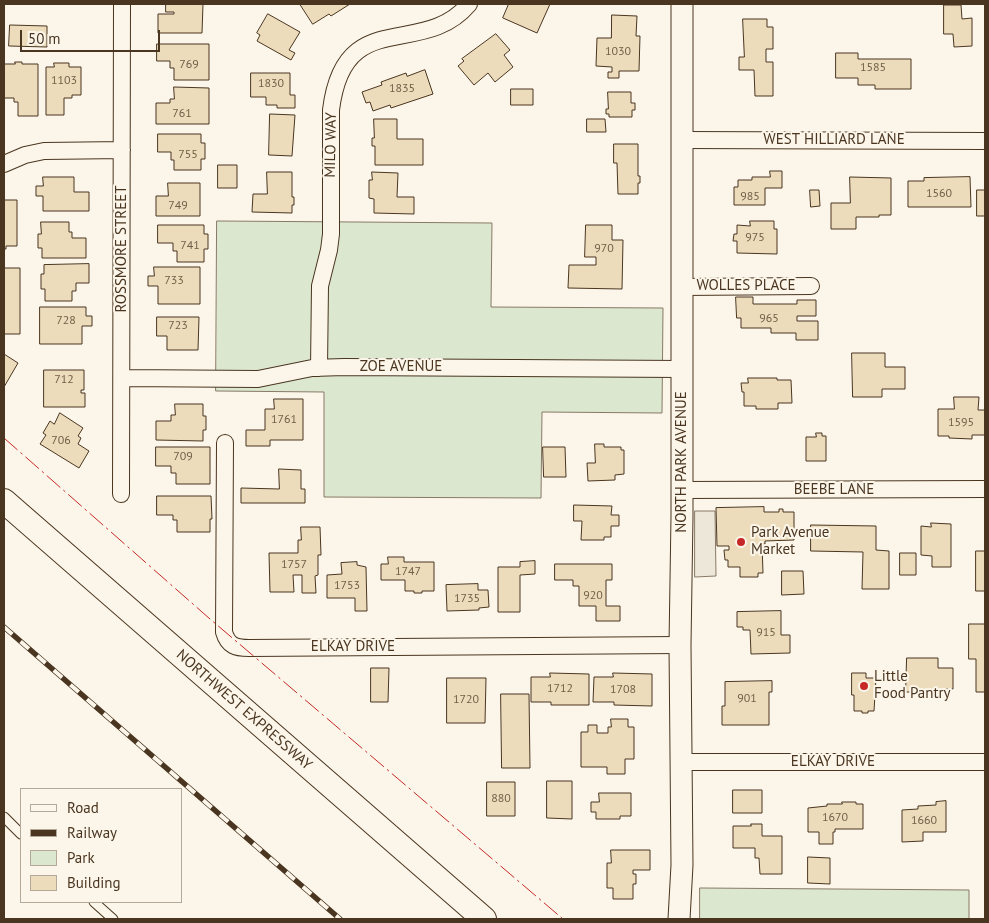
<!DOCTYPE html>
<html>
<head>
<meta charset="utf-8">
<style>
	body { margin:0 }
	#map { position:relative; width:989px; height:923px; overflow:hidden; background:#fbf6e9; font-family:"PT Sans",sans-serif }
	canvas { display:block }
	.frame { position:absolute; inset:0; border:5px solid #4a3520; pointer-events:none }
	.legend { position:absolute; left:20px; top:788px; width:162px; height:115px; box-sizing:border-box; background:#fbf6e9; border:1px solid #b4a999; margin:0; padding:6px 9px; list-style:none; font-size:15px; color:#4a3520 }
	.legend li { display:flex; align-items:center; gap:10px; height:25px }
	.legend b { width:25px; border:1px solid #b4a999 }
	.scale { position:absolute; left:20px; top:30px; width:140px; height:22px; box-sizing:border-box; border:2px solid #4a3520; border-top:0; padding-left:6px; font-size:15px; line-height:18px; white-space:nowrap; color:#4a3520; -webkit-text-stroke:4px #fbf6e9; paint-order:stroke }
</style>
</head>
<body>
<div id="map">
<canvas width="989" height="923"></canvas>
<div class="frame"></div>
<ul class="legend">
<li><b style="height:6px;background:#fbf6e9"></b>Road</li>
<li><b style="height:6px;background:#4a3520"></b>Railway</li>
<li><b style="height:14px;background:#dce7d0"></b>Park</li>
<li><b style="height:14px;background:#ecdcbc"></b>Building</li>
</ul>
<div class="scale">50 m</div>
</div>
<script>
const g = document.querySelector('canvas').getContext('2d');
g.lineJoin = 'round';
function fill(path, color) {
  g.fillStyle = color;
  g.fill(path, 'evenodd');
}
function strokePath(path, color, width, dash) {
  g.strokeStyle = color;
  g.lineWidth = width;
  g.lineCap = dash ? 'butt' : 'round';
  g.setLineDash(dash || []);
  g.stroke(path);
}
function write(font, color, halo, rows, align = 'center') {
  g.font = font + ' "PT Sans",sans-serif';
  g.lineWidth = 4;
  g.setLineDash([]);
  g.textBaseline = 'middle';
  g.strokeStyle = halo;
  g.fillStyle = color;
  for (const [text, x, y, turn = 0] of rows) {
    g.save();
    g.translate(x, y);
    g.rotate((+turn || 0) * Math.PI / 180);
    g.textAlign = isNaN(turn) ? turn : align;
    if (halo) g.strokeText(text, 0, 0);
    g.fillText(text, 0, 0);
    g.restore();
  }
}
const green = new Path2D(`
	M217,221l275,2 -1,84 172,1 -1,105 -120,-1 -1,86 -217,-1v-105l-108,-1z
	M700,888l269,2v29h-269z`);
fill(green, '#dce7d0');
strokePath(green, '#887966', 1);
const parking = new Path2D(`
	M695,511h20l1,65 -21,1z`);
fill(parking, '#ede7d9');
strokePath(parking, '#887966', 1);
const building = new Path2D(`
	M166,4h37l-1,29h-44v-19h16v-2h-8z
	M300,4h50l-19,12 -2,-2 -16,10z
	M509,4h41l-13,29 -34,-15z
	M944,5h17l1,14 10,-1v28l-18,1 -1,-13h-9z
	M268,14l32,18 -11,18 6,3 -4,7 -34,-19 3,-6 -3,-2z
	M612,15l25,1 -1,20h4l-1,35h-20v7h-11v-6h4v-5l-16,-1 1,-28h14z
	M743,19h24v8h6v22h-7v13h7v34h-18l-1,-26h-15v-13h5z
	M10,25l37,1v21l-38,-1z
	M496,34l14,16 -6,5 9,12 -18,15 -7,-9 -14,12 -16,-19 6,-5 -2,-2z
	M157,44h52v36h-35v-12h-4v-7h-13z
	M836,53h22v6h53v30h-36v-4h-17v-7h-22z
	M15,62h7v2h16v52h-20v-14h-4v-4h-10v-34h11z
	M54,63h15v4h12v28h-9v3h-8v17h-18v-48h8z
	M425,70l8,24 -42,14 -1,-3 -17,6 -3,-9 -4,1 -4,-11 20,-7 -1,-3 25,-9 1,3z
	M251,73h39v22h5v13h-18v-3h-11v-8h-15z
	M174,87l35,1v36h-53v-21h14v-4h4z
	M511,89h22v16h-22z
	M608,92h23v11h4v7h-3v7h-23v-3h-3v-5h2z
	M270,114l25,1 -3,41 -23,-1z
	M374,119h23v20h26v26h-48v-19h-3v-8h2z
	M587,119h18l1,13h-19z
	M158,134h43v9h4v16h-4v11h-27v-10h-3v-8h-13z
	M614,144h24v32h2v7h-2v11h-20l-1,-31h-3z
	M218,165h19v23h-19z
	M770,171h12v17h-17v17h-31v-18h4v-7h14v-3h18z
	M267,172h25v25h2v8h-2v8l-40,-1 1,-18h14z
	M372,172l26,1 -1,24h17v17l-40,-1v-14l-5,-1v-18h3z
	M43,177h31v15h15v19h-46v-15h-7v-10h7z
	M850,177l41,1v37h-12v2h-23v12h-25v-26h19z
	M970,177l1,30h-63v-26h16v-3z
	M168,183h32v33h-44v-20h12z
	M810,190h9l1,16 -9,1z
	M977,190h8v26h-8z
	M4,200h13v46h-11v3h-2z
	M750,221h24v8h3v25l-40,-1v-12h-4l1,-7h3v-9l13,1z
	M41,222h28v10h3v6h14v20h-44v-10h-4v-14h3z
	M158,225h46v9h4v15h-4v13h-27v-11h-4v-8h-15z
	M586,225h26v15h11l-1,49 -54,-1 1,-23h27v-8h-11z
	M89,264v19h-13v8h-4v10h-27v-12h-4v-15h3v-9z
	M154,267h46v37h-42v-18h-10v-10h6z
	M4,268h16v66h-16z
	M736,297h17v7h44v-4h19v16h-19v5h21v19h-22v-7h-25v-5h-30v-10h-4z
	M40,307h46v9h6v10h-10v18h-42z
	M157,317h42l-1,33h-31v-14h-10z
	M852,353h33v14h20v22h-23v8h-29z
	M4,354l14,9 -14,24z
	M44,370h40v20h-3v3h4v14h-41z
	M748,378h29v2h14l1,23h-14v6h-22v-3h-12v-14h-2l-1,-9h7z
	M954,397h25l-1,13h7v25h-13v4l-23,-1v-2h-11v-27h16z
	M274,399h29v41h-33v6h-24v-16h19v-21h9z
	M175,404h28v12h3v14h-3v11l-47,-1v-19h15v-6h4z
	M60,413l23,15 -5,8 3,2 -3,6 11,7 -10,17 -39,-24 6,-9 -3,-2 7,-12 4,3z
	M816,433h6v3h4v25h-20v-24h10z
	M595,444h9v3h17v3h3v24l-9,1v5l-27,1 -1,-18h8z
	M156,447h54v37h-34v-11h-5v-7h-15z
	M543,447h22l1,30h-22z
	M279,469l22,1v19h4v14h-64v-15l38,1z
	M157,496h54l1,23h-2v13h-33v-12h-4v-5h-16z
	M574,505l38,1 -1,9h8v11h-8v11h-7v3h-23l1,-19h-8z
	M764,507v5h15v-3h4v3h11v28l-29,1v3h-3l1,29h-5v4h-18v-10h-12v-7h-3l-1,-10h5v-4h-12l-1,-38z
	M931,523l20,1v43h-19v-11l-11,-1v-29l10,1z
	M811,525l65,1v24l13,1v38h-27l1,-37 -52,-1z
	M301,527h19l1,28h-3v20l-3,1 1,17h-14v-18h-9l1,17h-24l-1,-39h29v-13h3z
	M976,551h9v40h-9z
	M900,553h16v22h-16z
	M388,557h16v5h30v29h-12v2h-8v-2h-9v-11h-24v-16h7z
	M535,561v13l-15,1v37h-22v-45h22v-5z
	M357,562v3l9,2 1,44h-12v-13h-28v-23l15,-1 -1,-11z
	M555,564h57v16h-6v26h14v15h-24v-15h-17v-20h-6v-6h-18z
	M782,571h21l1,23 -22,1z
	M478,584v6h10l1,17 -10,1v2l-32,1 -1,-26z
	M781,611v24h9v18l-39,1 -1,-24h-7v-3h-6v-15z
	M969,624h16v68h-9v-33h-7z
	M907,658h31v10h15v21h-16v3h-31z
	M371,668h18l-1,34h-17z
	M550,673l39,1v31h-38v-3h-20v-25h19z
	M613,673l39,1v32l-38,-1v-3h-21l1,-25h19z
	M852,673h14v5h10l-2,33h-6v2h-6v-2h-8v-16h-2z
	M447,678h39l-1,45h-38z
	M772,681v11h-3v33h-47v-19h3v-24z
	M501,694h28l1,74h-28z
	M611,719h17v8h6v32h-9v15h-18v-7h-26v-35h7v-7h9v8h11v-6h3z
	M547,781h25v38l-25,-1z
	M487,782h28v34h-28z
	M733,790h29v23h-29z
	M599,793h32v23h-11v3h-24v-7h-5v-10h8z
	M946,801v31h-23v9l-21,1v-32l16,-1v-3l18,-1v-3z
	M842,802h14v2h7v25h-28v3h-2v12h-14v-12h-11v-24l19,-2v-2h15z
	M751,824h11v12h20v38h-22l-1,-16h-4v-10h-22v-22h18z
	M611,850h39v20h-17v4h3v10h-3v15h-20v-11h-6v-25h4z
	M808,857l22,1v26l-22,-1z`);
fill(building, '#ecdcbc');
strokePath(building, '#4a3520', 1);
const service = new Path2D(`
	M4,817l17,17
	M94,902l19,17`);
const minor = new Path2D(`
	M683,140l302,1
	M4,164l21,-9 19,-4 78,-1
	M681,287l130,-1
	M319,368l1,-82 9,-36 2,-16v-124c13,-106 91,-50 138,-106
	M122,378l136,1 54,-11 32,-1 338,2
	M225,443l-1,189c4,14 12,16 25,16l431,-3
	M682,490l303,-1
	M121,494l1,-490
	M680,762h305`);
const tertiary = new Path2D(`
	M679,919l3,-54 -2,-220 2,-129v-512`);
const secondary = new Path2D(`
	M4,501l480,418`);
strokePath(service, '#4a3520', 11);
strokePath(minor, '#4a3520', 18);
strokePath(tertiary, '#4a3520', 23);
strokePath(secondary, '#4a3520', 26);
strokePath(service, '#fbf6e9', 9);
strokePath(minor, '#fbf6e9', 16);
strokePath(tertiary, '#fbf6e9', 21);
strokePath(secondary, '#fbf6e9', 24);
const rail = new Path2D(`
	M4,627l336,292`);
strokePath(rail, '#4a3520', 5.5);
strokePath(rail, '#fbf6e9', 4, [11]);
strokePath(new Path2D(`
	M4,438l206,181 353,300`), '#c62828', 1, [18, 4, 2.5, 4]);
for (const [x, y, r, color] of [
	[741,542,5,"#c62828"],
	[864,686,5,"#c62828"]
]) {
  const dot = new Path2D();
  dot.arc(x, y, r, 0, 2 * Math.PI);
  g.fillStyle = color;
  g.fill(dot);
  strokePath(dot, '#fbf6e9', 2);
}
write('12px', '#725f47', null, [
	["1030",618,52],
	["769",189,65],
	["1585",873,68],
	["1103",64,81],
	["1830",271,84],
	["1835",402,89],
	["761",182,114],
	["755",188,155],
	["1560",939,194],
	["985",750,197],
	["749",178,206],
	["975",755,238],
	["741",190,246],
	["970",604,249],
	["733",174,281],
	["965",769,319],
	["728",66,321],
	["723",178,326],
	["712",64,380],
	["1761",284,420],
	["1595",961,423],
	["706",61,441],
	["709",183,457],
	["1757",294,565],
	["1747",408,572],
	["1753",347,586],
	["920",593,596],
	["1735",467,599],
	["915",766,633],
	["1712",560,689],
	["1708",623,690],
	["901",747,699],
	["1720",466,700],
	["880",501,799],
	["1670",835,818],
	["1660",924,821]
]);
write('15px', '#4a3520', '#fbf6e9', [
	["WEST HILLIARD LANE",834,140],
	["MILO WAY",331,145,-89],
	["ROSSMORE STREET",122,249,-90],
	["WOLLES PLACE",746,286],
	["ZOE AVENUE",401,367],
	["NORTH PARK AVENUE",682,462,-90],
	["BEEBE LANE",834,490],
	["ELKAY DRIVE",353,647],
	["NORTHWEST EXPRESSWAY",244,710,41],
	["ELKAY DRIVE",833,762]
]);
write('15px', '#4a3520', '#fbf6e9', [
	["Park Avenue",751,533],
	["Market",751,550],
	["Little",874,677],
	["Food Pantry",874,694]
], 'left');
</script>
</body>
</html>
